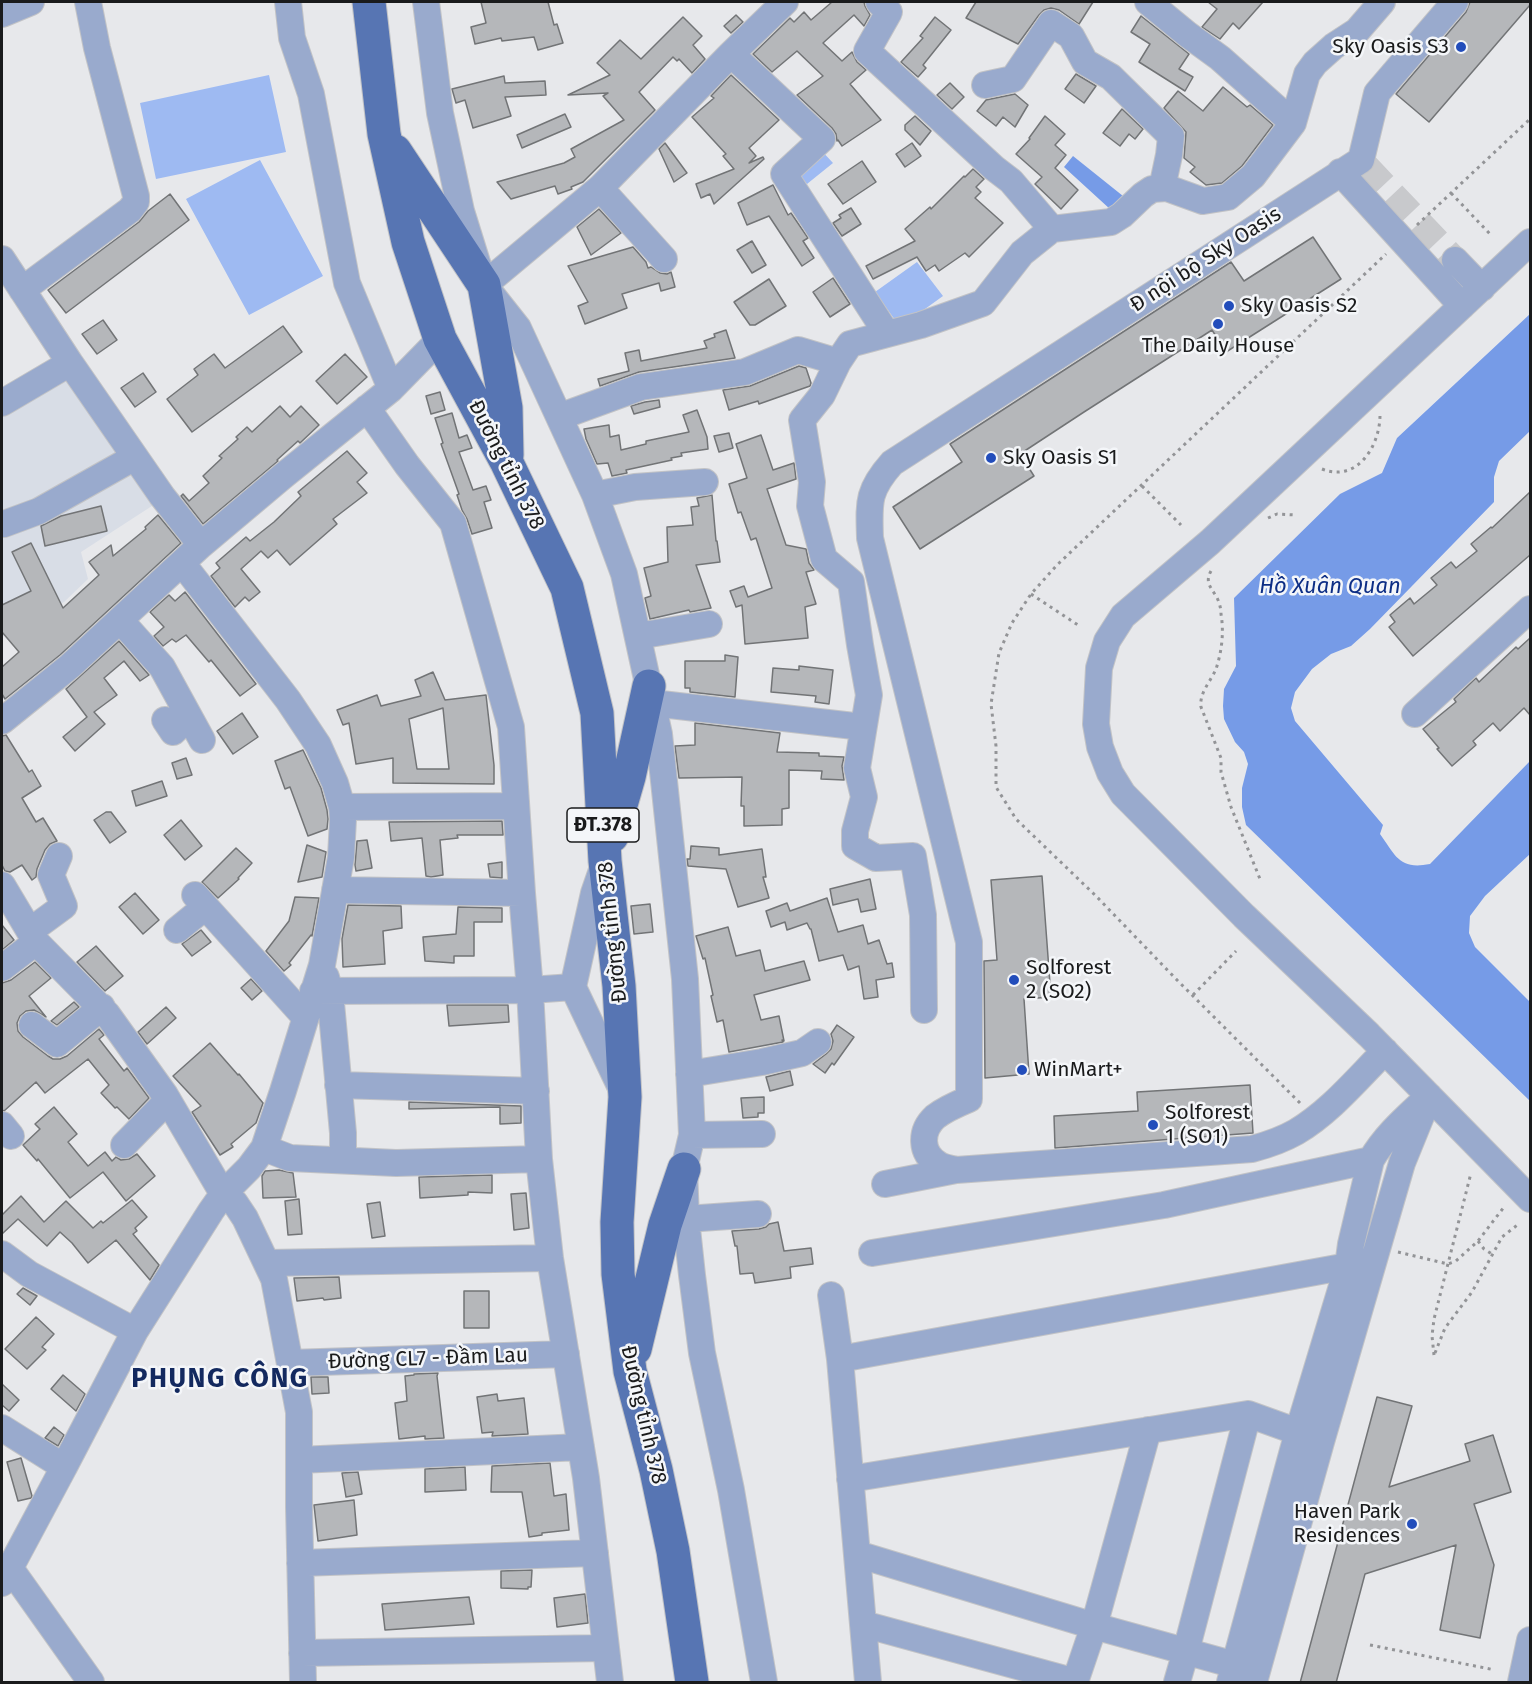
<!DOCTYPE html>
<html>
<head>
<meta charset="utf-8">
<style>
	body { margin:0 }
	#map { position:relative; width:1532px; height:1684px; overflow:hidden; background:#e7e8eb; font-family:"Fira Sans",sans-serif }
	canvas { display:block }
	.frame { position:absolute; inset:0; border:3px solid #1a1b1c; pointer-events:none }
</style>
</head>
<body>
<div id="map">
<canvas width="1532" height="1684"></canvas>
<div class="frame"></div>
</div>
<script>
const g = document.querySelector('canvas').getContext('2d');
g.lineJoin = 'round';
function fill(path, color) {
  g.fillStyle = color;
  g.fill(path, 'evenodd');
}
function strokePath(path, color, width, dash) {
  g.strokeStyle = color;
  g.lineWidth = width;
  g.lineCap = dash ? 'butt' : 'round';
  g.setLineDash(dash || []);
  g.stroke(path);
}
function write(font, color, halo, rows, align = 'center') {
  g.font = font + ' "Fira Sans",sans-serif';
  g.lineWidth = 5;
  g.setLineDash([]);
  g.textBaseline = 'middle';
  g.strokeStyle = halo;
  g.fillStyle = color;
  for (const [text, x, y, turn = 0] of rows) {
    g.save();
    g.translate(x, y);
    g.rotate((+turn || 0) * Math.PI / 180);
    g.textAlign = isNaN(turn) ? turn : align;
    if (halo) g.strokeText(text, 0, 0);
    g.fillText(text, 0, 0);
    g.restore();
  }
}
fill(new Path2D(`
	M70,371l85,133 -74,48 7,27 -24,23 -62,35v-229z`), '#d8dde6');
fill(new Path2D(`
	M269,75l17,77 -130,27 -16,-76z
	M820,149l13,14 -26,21 -12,-14z
	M260,160l63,116 -74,39 -63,-116z
	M917,262l26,34 -43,31 -25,-35z`), '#9ebaf2');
fill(new Path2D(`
	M1073,156l50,40 -12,14 -47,-43z
	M1530,314v117l-31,30 -5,16v25l-124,127 -19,17 -20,8 -19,15 -17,23 -4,16 4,13 88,104 -3,9c16,22 19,36 50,30l100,-103v93l-45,42 -15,20 -1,17 6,14 55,55v99l-284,-276 -4,-18v-19l6,-24 -4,-12 -9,-10 -11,-23 -1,-13 1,-17 12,-23 -2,-68 106,-104 42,-21 15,-35z`), '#769be7');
const building = new Path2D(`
	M481,2h67l6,23 3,-1 6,19 -25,7 -4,-13 -32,4 -1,-3 -26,6 -4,-17 15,-4z
	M832,2h32l1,4 5,9 -6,11 -10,-11 -31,28 19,18 10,-9 5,10 9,8 -16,14 31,36 -39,26 -4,-6 -1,1 -1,-7 -4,-6 -35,-33 26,-19 -26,-25 -25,21 -19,-18 37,-36 4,4 10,-10 7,8z
	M976,2h117l-14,22 -20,-14 -8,-2 -7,2 -5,5 -21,29 -52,-26z
	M1208,2h55l-24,27 -6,-6 -13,16 -18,-12 15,-18z
	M1470,2h60v3l-101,117 -33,-28 70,-82z
	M736,15l7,7 -12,11 -7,-7z
	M1141,16l48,38 -10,15 14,8 -8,14 -46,-29 11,-18 -19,-12z
	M683,17l19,19 -9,9 12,14 -13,14 -13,-14 -2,2 -4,-4 -34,35 16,18 -72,72 -12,5 1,2 -14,5 -3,-8 -44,13 -14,-17 67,-19 11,-6 -4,-8 53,-29 -21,-24 5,-3 -40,2 42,-20 -13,-12 23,-23 21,19z
	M935,17l16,13 -28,35 3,3 -8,9 -17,-15 22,-24 -3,-2z
	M1076,74l20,12 -12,17 -19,-14z
	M731,75l48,45 -30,28 7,8 -7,7 14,-6 1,2 -50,45 -4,-10 -9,4 -5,-14 38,-15 -11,-13 3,-2 -34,-37 22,-19 -3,-2z
	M504,76l1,7 40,-2 1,14 -41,2 6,19 -38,12 -8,-28 -9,3 -4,-14z
	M950,83l14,14 -12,12 -15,-14z
	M1223,87l24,20 3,-2 23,20 -31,41 -20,17 -16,2 -16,-13 5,-5 -11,-9 2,-26 -22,-24 14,-17 25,20z
	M1015,94l13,11 -13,22 -12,-10 -7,9 -19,-15 9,-11z
	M1122,109l21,20 -8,10 -6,-5 -9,12 -17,-13z
	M565,114l6,13 -49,21 -5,-13z
	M915,116l16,15 -11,14 -15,-15v-5z
	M1045,116l20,18 -10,11 11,10 -11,13 23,22 -17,19 -26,-25 7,-7 -26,-23 14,-15 -1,-1z
	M665,143l22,30 -13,9 -15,-33z
	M912,143l9,13 -16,11 -9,-13z
	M862,161l14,21 -33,22 -15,-20z
	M973,169l11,10 -8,8 5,5 -6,6 28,25 -34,34 -4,-4 -26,18 -4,-6 -9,6 -9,-14 -44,22 -7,-13 49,-25 -10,-12 25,-22 1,2 33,-33 1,1z
	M773,185l15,30 3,-2 17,25 -5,3 11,17 -12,8 -33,-50 -22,9 -9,-22z
	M170,194l19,26 -123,93 -18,-23 91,-68 9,-11z
	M851,208l10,16 -19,12 -9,-13 8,-5 -2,-3z
	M599,209l22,24 -30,22 -14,-28z
	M1313,237l28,42 -115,73 -14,-22 -128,82 -64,42 14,22 -114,73 -27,-42 69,-45 -12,-18 281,-182 13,19z
	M752,241l14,24 -14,8 -15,-23z
	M633,247l13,15 2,6 3,-1 9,6 7,1 4,-2 4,15 -14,4 -2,-8 -37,11 5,14 -42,16 -7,-18 10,-4 -20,-36z
	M833,278l17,26 -20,13 -17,-25z
	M769,279l17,27 -31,19h-5l-16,-23z
	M103,320l14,20 -20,14 -15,-20z
	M283,326l19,26 -110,80 -25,-33 31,-24 -4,-6 20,-15 11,14z
	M726,330l9,28 -96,14 -39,14 -2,-7 31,-8 -4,-18 14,-3 2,11 66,-13 -3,-7 11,-4 -1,-3z
	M345,354l22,23 -30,27 -21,-23z
	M799,366l7,2 5,15 -1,3 -51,18 -1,-3 -29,9 -6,-20 27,-4z
	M143,373l13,19 -21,15 -14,-19z
	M440,392l5,18 -14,4 -5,-18z
	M659,400l1,7 -26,7 -3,-8 14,-4z
	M280,406l10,11 11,-11 18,19 -19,18 -2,-2 -21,19 1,1 -75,63 -22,-28 2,-2 6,7 20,-18 -6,-7 19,-18 -3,-2 19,-17 -2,-2 11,-10 5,5z
	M697,410l10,27 1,12 -27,4 1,3 -11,2 1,2 -46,10 1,3 -15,3 -4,-13 -11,1 -11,-25 -2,-10 25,-4 1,12 9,-2 2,15 25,-6v-3l43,-9 -6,-17z
	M452,413l7,25 8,-3 5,13 -13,4 14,38 13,-4 5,14 -7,2 8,26 -20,6 -5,-15 -5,-9 -5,-15 2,-1 -18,-50 2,-1 -8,-25z
	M729,433l4,15 -14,4 -5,-16z
	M761,435l12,35 21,-7 2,16 -29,10 19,56 20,4 3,14 5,7 -8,2 10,32 -11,3 3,31 -63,6 -3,-39 -6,2 -6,-16 14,-5 4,11 24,-9 -16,-50 -5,2 -10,-28 -3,1 -9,-29 18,-6 -11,-34z
	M347,451l20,22 -10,9 10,11 -34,26 4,5 -47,41 -13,-15 -9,8 -7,-7 -20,18 19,23 -11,9 -4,-4 -10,10 -24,-31 9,-8 -4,-5 30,-26 4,4 24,-19 27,-26 -3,-4z
	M1530,492v63l-117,101 -24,-29 6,-5 -5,-7 20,-17 4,6 23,-19 -6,-7 20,-16 5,6 21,-17 -6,-7 20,-17 1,1z
	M712,495l4,46h1l3,21 -24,3 15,43 -21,4 -1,-2 -39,9 -5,-21 6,-2 -7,-28 24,-6 -1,-35 26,-2 -2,-18 8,-1 -2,-8z
	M101,506l6,25 -62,15 -4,-20 20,-10z
	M158,515l23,28 -121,112 -55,44 -3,-5v-27l17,-15 -17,-20v-27l29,-14 -19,-39 19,-9 32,65 36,-33 -10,-13 22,-17 2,11 33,-27 -1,-2z
	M185,592l71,92 -16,12 -29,-36 -2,2 -23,-27 -10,7 -4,-3 -9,7 -9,-10 10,-9 -14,-15 19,-17 6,6z
	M1530,638v77l-6,-7 -24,23 -7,-8 -20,18 3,4 -24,21 -15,-17 2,-1 -16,-19 33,-27 -2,-3 22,-21 3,4 37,-35 2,2z
	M119,641l30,34 -9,6 -16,-20 -20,17 13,17 -23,17 11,12 -30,27 -12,-14 24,-20 -21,-28z
	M725,655l13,2 -3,40 -45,-5v-4h-5v-27h40z
	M799,666l34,4 -4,34 -14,-2 1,-6 -45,-4 2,-24 26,2z
	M433,672l12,28 41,-5 8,70v19l-101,-1v-25l-37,6 -7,-41 -6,2 -6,-15 40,-15 4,11 40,-10 -6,-16zM443,708l6,61h-32l-8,-50z
	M242,713l16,24 -25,17 -16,-23z
	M695,723l85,10 -3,19 42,1v3l25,1 -2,9 2,14 -23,-1 1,-8 -33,-1v38l-7,1v16l-38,1v-20h-3l1,-29 -63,1 -4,-32 20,-1z
	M6,735l23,37 3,-2 9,16 -19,12 14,24 7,-4 14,23 -7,3 -5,6 -8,19 -1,8 -4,3 -10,-15 -12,7 -5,-1 -3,-6v-129z
	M303,750l18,38 6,22 1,9 -1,10 -19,7 -18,-49 -5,2 -10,-28z
	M186,758l6,17 -15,4 -5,-16z
	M162,781l5,15 -31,10 -4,-15z
	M106,812h5l15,20 -16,11 -16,-23z
	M181,820l21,26 -17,14 -21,-25z
	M502,821l1,14h-46l1,3 -18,2 3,35 -12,2 -5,-1 -4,-38 -31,3 -2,-19z
	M367,840l5,28 -16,3 -1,-6 2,-24z
	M307,845l19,7 -4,25 -24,5z
	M691,846l28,2v7l43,-6 4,28h-3l6,21 -31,9 -12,-38 -38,-3 -1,-7h3z
	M236,848l16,15 -14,15 1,1 -21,19 -16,-16z
	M502,862v16l-12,-1 -2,-13z
	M1042,876l9,121 -27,2 5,75 -44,4 -1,-117 13,-1 -6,-80z
	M870,879l6,30 -15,3 -3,-13 -25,6 -3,-16z
	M135,893l24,27 -16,14 -24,-27z
	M295,897l24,1 -7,38 -1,-1 -22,28 2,2 -7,6 -18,-20 23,-30z
	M827,898l11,34 25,-7 5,19 11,-4 8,24 5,-1 2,14 -18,3 2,17 -14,2 -5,-33 -11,4 -5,-15 -24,6 -8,-32h-1l-3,-6 -20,7 -2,-8 -14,5 -5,-16 21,-8 3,8z
	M650,904l3,28 -19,2 -3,-28z
	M348,905l53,1 1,22 -19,3 2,33 -42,3 -1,-28z
	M458,907l44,1v14h-28v34h-20v7l-29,-2 -2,-24 33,-3z
	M2,925l12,15 -12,10z
	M728,927l8,29 24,-6 5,21 39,-10 6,19 -56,15 7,25 18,-4 5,25 -2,-1 1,2 -54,10 -6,-32 -6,2 -6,-26 2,-1 -8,-37 -2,1 -7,-23z
	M201,930l10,12 -19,14 -10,-12z
	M96,946l27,30 -18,15 -28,-29z
	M35,962l16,16 -22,18 17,21 -12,-7 -8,1 -6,5 -3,7 1,8 5,6 25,19 5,3h7l7,-3 32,-27 5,6 -5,4 25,32 3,-3 22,30 -20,21 -12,-12 -2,1 -14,-15 8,-8 -21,-26 -43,34 -9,-11 -32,29 -2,-1v-127l9,-3z
	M251,979l11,12 -10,9 -11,-12z
	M74,1002l5,5 -22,18 -6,-4z
	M447,1005h61l1,17 -60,4z
	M166,1007l10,11 -29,26 -9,-12z
	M837,1025l17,12 -20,28 -2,-2 -7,10 -12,-9 13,-10 5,-5 2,-8 -2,-7z
	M210,1043l28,32 1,-1 24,29 -7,20 -25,21 2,3 -13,8 -28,-43 9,-6 -28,-30z
	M790,1071l3,14 -23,6 -4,-14z
	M1250,1085l3,48 -198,15 -1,-32 84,-5 -1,-19z
	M764,1097v16h-6v4l-15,1 -2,-20z
	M409,1102l112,4v17l-21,1v-17l-91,2z
	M54,1107l23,27 -9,8 20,24 17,-14 7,9 4,-4 5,3 8,-1 8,-5 18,22 -29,25 -23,-29 -33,26 -32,-39 -1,2 -14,-16 17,-16 -5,-5z
	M279,1170l14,3 3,24 -33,1 -1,-22 3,-5z
	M492,1175v18l-24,-1v3l-48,3 -1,-21z
	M526,1193l3,35 -15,2 -3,-36z
	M21,1196l23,26 22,-21 27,27 8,-7 2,2 29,-23 15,17 -12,11 2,3 -4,3 26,31 -9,15 -34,-40 -28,23 -16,-20 -12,-11 -13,14 -29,-27 -16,15v-19z
	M299,1199l3,35 -14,1 -3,-34z
	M380,1202l5,34 -13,2 -5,-34z
	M778,1222l6,29 27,-3 2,16 -23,3 1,11 -36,5 -2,-10 -13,1 -3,-28h-2l-3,-15 27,-2 7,-2 3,-3z
	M339,1277l2,21 -17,2 -1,-2 -26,3 -3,-23z
	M23,1288l14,8 -7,9 -13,-11z
	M464,1291h25v37h-25z
	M36,1317l18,17 -12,13 4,3 -19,19 -22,-20z
	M438,1373l-1,3 7,62 -19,1v-3l-26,3 -4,-36 12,-2 -2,-25 9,-1v-1z
	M63,1375l22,19 -9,17 -25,-22z
	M311,1377h17l1,16 -17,1z
	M2,1384l17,16 -10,11 -7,-6z
	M497,1394l1,7 26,-3 4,36 -36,2 1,-4 -11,1 -5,-36z
	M1377,1397l35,9 -23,81 81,-26 -5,-17 28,-9 18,57 -37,12 20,61 -14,73 -40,-8 16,-85 -91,29 -29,109h-36z
	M54,1427l10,8 -6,11 -13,-8z
	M21,1458l11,38 -1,2 -13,3 -11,-39z
	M550,1463l4,33 12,-2 3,36 -27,3v2l-13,2 -7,-45h-31l1,-26z
	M465,1467l1,23 -41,2v-23z
	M358,1472l4,22 -16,3 -4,-24z
	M354,1500l3,35 -39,6 -4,-36z
	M532,1570l-1,17h-3v2l-27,-1v-17z
	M585,1594l3,29 -31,4 -3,-29z
	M469,1597l5,27 -89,6 -3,-26z`);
fill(building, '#b5b7ba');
strokePath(building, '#727476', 1.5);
strokePath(new Path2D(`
	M1366,166l89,94`), '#c8c9cc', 26, [26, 13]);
const minor = new Path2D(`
	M288,2l4,36 19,56 36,189 44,106
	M426,2l14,111 21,98 23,74 34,43 77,167 29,79 35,160 26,245 7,156 -8,34 2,50 6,56 10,78 29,137 33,192
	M879,2l10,10 -22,39 127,117 17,13 41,48
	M1148,2l39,32 33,24 73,65
	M2,14l29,-12
	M731,54l91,85 -38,35 103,160
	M985,85l28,-6 38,-56 20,13 14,26 26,15 60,59 -2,19 -7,33
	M1340,172l122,134
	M600,188l64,71
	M1530,242l-320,300 -87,74 -16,25 -8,27 -3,56 4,23 10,26 13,21 121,122 125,119 161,164
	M2,259l68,104 92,133 39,49
	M1455,260l27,28
	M484,285l116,-97 131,-134 54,-52
	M22,290l108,-80 6,-8v-6l-39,-148 -9,-46
	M838,362l-16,33 -20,25 10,62 -2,24 14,53 27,23 9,63 9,50 -12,73 7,29 -9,34v15l21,12 37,-2 10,59 1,95
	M2,403l68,-40
	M367,408l40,57 46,58 58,204 11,166 8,97 9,169 11,99 36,220 24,204
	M559,417l82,-30 104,-15 53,-22 40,12 12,-18 71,-19 62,-22 39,-50 30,-24 59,-7 11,-7 21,-20 9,-6 15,-1 36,13 25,-4 25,-21 40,-53 14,-49 8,-11 19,-17 23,-15 25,-29
	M595,495l40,-8 70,-5
	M4,524l35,-13 96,-54
	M120,620l42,47 40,73
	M638,636l71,-12
	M652,703l211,24
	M1415,714l115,-105
	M165,720l8,12 16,-15
	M2,721l68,-55 131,-121 82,-69 108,-87 49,-50
	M342,807l174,-1
	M603,867l-9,26 -21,94 48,101
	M2,885l34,57 -34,26
	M335,890l187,3
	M195,895l110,122
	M177,930l28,-23
	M30,931l34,-25 -13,-31 8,-19
	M36,942l71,72 58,81 58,99 26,-26 15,-20 19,-57 39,-126 19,-108 2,-38 -1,-12 -7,-24 -17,-38 -30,-45 -106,-137
	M326,977l4,15 13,141v27
	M313,991l217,-1 43,-3
	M32,1025l25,19 45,-37
	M1385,1051c-28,28 -55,61 -89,81 -14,8 -29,13 -44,17l-296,21c-6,-2 -13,-2 -18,-6 -18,-11 -18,-33 -3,-47 10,-8 22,-13 34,-18v-157l-99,-404c-1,-35 -3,-47 22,-75l469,-303 16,-67 78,-91
	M689,1074l73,-12 40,-9 16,-11
	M338,1085l198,6
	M2,1125l9,11
	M692,1135l70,-1
	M124,1145l44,-45
	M264,1148l26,10 106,5 143,-4
	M885,1184l71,-14
	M686,1219l72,-5
	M872,1253l292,-48 207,-45
	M2,1254l27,20 106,57
	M267,1263l283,-5
	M831,1295l9,64
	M290,1363l276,-9
	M2,1428l62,39 -62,116
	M299,1460l282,-13
	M64,1467l71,-136 76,-120 12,-17 12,9 10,15 29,61 25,133v95l4,175
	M850,1479l398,-65 50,18
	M857,1554l237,72 141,39
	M300,1563l295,-10
	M10,1568l81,114
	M863,1624l213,58
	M302,1653l304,-5
	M868,1682l-28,-323 508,-93
	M1075,1682l19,-56 54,-196
	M1177,1682l9,-31 62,-237
	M1230,1682l68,-250 50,-166 3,-22 20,-84c15,-26 37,-44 58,-64
	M1254,1682l67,-240 81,-279 24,-59
	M1521,1682l9,-42`);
const major = new Path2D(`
	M369,2l15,132 24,108 32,97 67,124 60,125 30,125 8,148 14,125 6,111 -8,125 1,52 12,97 26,99 17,81 19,131
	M395,151l89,134 22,123 1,47
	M612,836l17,-59 20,-91
	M635,1349l30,-124 19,-56`);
strokePath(minor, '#c2c3c6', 28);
strokePath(major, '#c2c3c6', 35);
strokePath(new Path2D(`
	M1451,193l39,41
	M1417,225l113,-106
	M1322,469c35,14 58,-23 58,-54
	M1142,486l39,39
	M1268,518l9,-4 18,1
	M1211,571c-6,11 -1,15 5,25 3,5 5,12 5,18 3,18 1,37 -5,55 -5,12 -17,24 -15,38l20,51v14l10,35 29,72
	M1031,594l50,33
	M1193,995l43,-44
	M1300,1103l-123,-123 -81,-84 -80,-77 -20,-32v-41l-5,-42 8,-51 13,-30 19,-29 26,-29 329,-311
	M1478,1241l6,8 8,5
	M1398,1252l50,12 8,-3 22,-20 26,-34
	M1435,1353l10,-25 27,-36 30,-55 18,-14
	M1434,1355l-2,-19 2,-17 37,-146
	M1370,1645l125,25`), '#939497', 3, [3, 4.5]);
strokePath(minor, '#99aacd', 26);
strokePath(major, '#5775b3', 33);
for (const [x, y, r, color] of [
	[1461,47,6,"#224dbb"],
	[1229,306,6,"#224dbb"],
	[1218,324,6,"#224dbb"],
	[991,458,6,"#224dbb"],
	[1014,980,6,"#224dbb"],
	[1022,1070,6,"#224dbb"],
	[1153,1125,6,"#224dbb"],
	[1412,1524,6,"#224dbb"]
]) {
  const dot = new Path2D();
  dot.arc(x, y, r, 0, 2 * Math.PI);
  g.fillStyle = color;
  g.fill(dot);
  strokePath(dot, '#f4f6f9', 2);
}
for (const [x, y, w] of [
	[603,825,72]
]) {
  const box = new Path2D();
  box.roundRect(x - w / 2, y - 17, w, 34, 4.5);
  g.fillStyle = '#f4f6f9';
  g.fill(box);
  strokePath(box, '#1a1b1c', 1.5);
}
write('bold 20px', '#1a1b1c', null, [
	["ĐT.378",603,825]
]);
write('21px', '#1a1b1c', '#f4f6f9', [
	["Sky Oasis S3",1449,47,"right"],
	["Sky Oasis S2",1241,306],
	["The Daily House",1218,346,"center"],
	["Sky Oasis S1",1003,458],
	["Solforest",1026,968],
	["2 (SO2)",1026,992],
	["WinMart+",1034,1070],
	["Solforest",1165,1113],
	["1 (SO1)",1165,1137],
	["Haven Park",1400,1512,"right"],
	["Residences",1400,1536,"right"]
], 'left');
write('21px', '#1a1b1c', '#f4f6f9', [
	["Đ nội bộ Sky Oasis",1206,260,-33],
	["Đường tỉnh 378",506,465,63],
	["Đường tỉnh 378",613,932,-96],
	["Đường CL7 - Đầm Lau",428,1359,-2],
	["Đường tỉnh 378",643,1415,77]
]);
write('italic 22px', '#0d2e85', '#f4f6f9', [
	["Hồ Xuân Quan",1330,587]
]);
g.letterSpacing = '1.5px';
write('bold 27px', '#13295f', '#f4f6f9', [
	["PHỤNG CÔNG",220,1379]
]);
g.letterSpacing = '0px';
</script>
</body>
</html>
